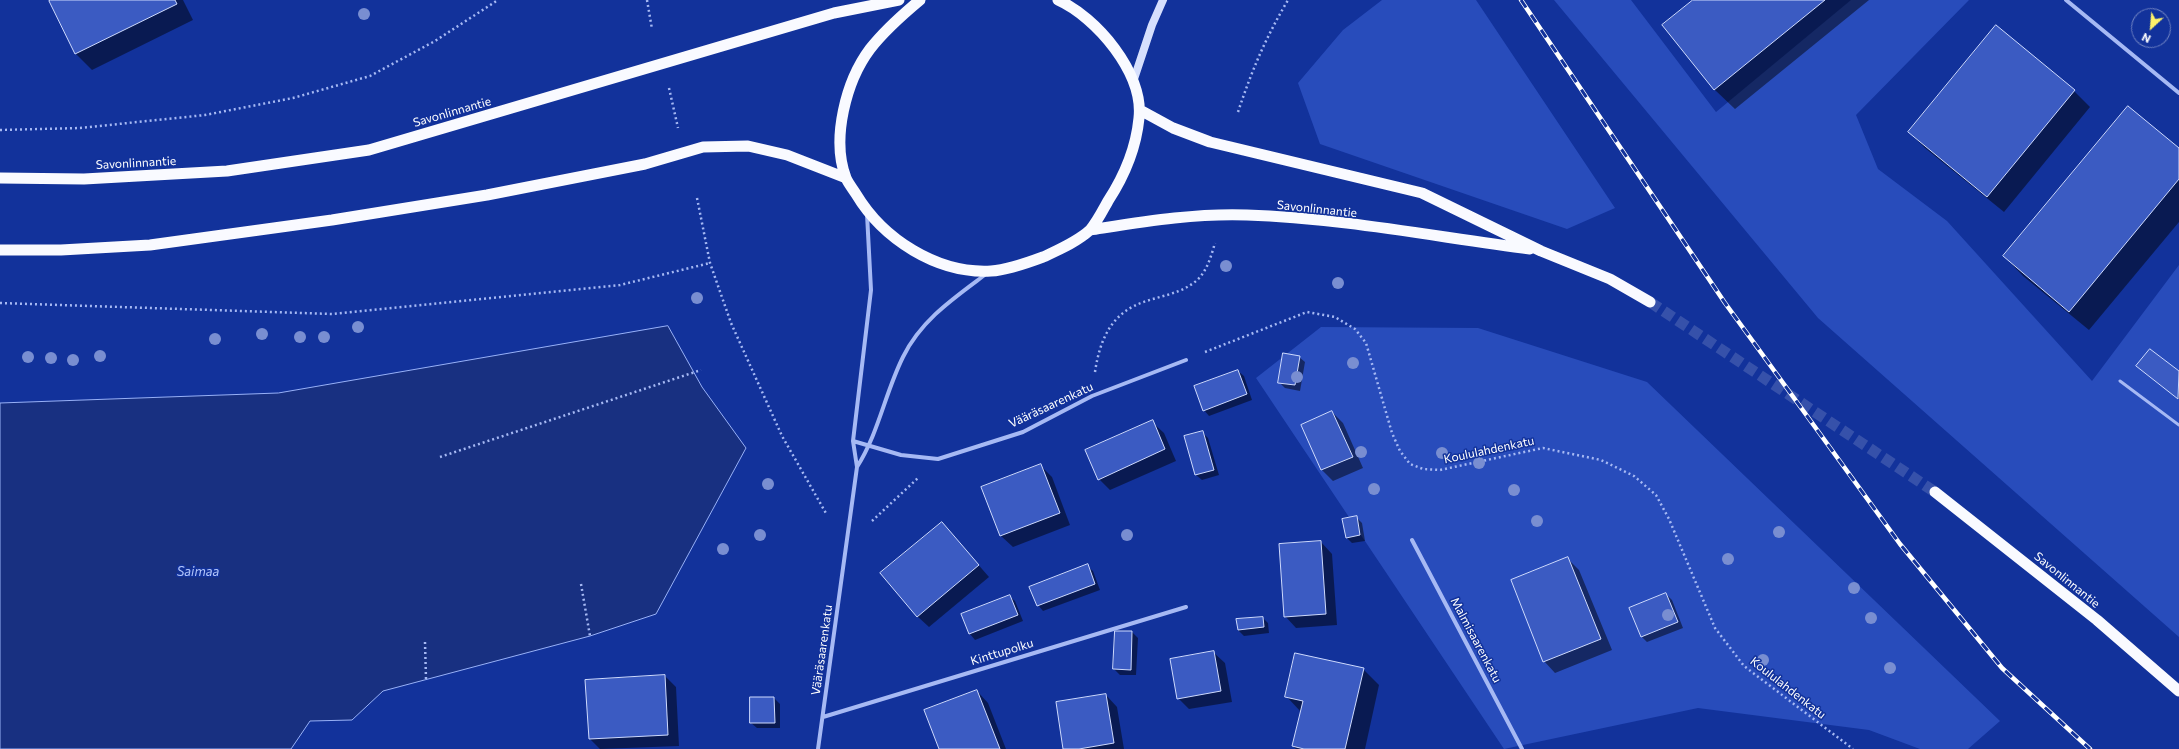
<!DOCTYPE html>
<html>
<head>
<meta charset="utf-8">
<style>
	body { margin:0 }
	#map { position:relative; width:2179px; height:749px; overflow:hidden; background:#12329b; font-family:Commissioner,sans-serif }
	canvas { display:block }
	.north { position:absolute; left:2131px; top:8px; width:40px; height:40px; box-sizing:border-box; background:#12329b; border:1px solid #7184c3; border-radius:50%; rotate:206deg; font-size:11px; font-weight:700; line-height:16px; text-align:center; color:#fff }
	.north::after { content:''; display:block; margin:auto; width:14px; height:18px; background:#fff269; clip-path:polygon(50% 0,100% 100%,50% 72%,0 100%) }
</style>
</head>
<body>
<div id="map">
<canvas width="2179" height="749"></canvas>
<div class="north">N</div>
</div>
<script>
const g = document.querySelector('canvas').getContext('2d');
g.lineJoin = 'round';
function fill(path, color) {
  g.fillStyle = color;
  g.fill(path, 'evenodd');
}
function strokePath(path, color, width, dash) {
  g.strokeStyle = color;
  g.lineWidth = width;
  g.lineCap = dash ? 'butt' : 'round';
  g.setLineDash(dash || []);
  g.stroke(path);
}
function write(font, color, halo, rows, align = 'center') {
  g.font = font + ' Commissioner,sans-serif';
  g.lineWidth = 3;
  g.setLineDash([]);
  g.textBaseline = 'middle';
  g.strokeStyle = halo;
  g.fillStyle = color;
  for (const [text, x, y, turn = 0] of rows) {
    g.save();
    g.translate(x, y);
    g.rotate((+turn || 0) * Math.PI / 180);
    g.textAlign = isNaN(turn) ? turn : align;
    if (halo) g.strokeText(text, 0, 0);
    g.fillText(text, 0, 0);
    g.restore();
  }
}
fill(new Path2D(`
	M1382,0h94l139,208 -48,21 -247,-85 -22,-61 45,-53z
	M1554,0h77l85,112 135,-112h118l-113,115 22,54 69,52 145,160 87,-116v372l-361,-319z
	M1321,327l157,1 169,54 353,339 -32,28h-48l-51,-19 -171,-22 -194,41 -248,-371z`), '#284cbb');
const water = new Path2D(`
	M668,326l34,61 44,61 -90,166 -66,22 -207,55 -31,29 -42,1 -19,28h-291v-346l278,-10z`);
fill(water, '#183081');
strokePath(water, '#98b1f7', 1);
fill(new Path2D(`
	M53,0h130l10,20 -101,50 -16,-16 -26,-52z
	M1695,0h174l-134,109 -20,-19 -52,-65z
	M1996,26l78,65 16,16 -86,105 -79,-64 -16,-16z
	M2179,149v73l-90,108 -66,-54 -19,-20z
	M2150,350l29,22v27l-41,-33z
	M1299,357l6,5 -5,29 -15,-3 -6,-6z
	M1238,371l6,5 8,24 -43,16 -5,-6z
	M1332,412l11,11 20,45 -30,13 -11,-11 -20,-45z
	M1152,422l12,11 12,28 -66,29 -11,-11z
	M1202,432l6,6 11,37 -17,5 -6,-5 -10,-38z
	M1040,465l12,12 18,48 -57,22 -12,-11 -19,-49z
	M1356,517l6,6 3,18 -13,2 -5,-5z
	M942,523l47,54 -60,50 -12,-11z
	M1321,542l11,12 5,71 -41,3 -11,-12z
	M1568,559l11,11 33,80 -57,23 -11,-12z
	M1087,566l6,5 7,19 -57,21 -5,-6z
	M1666,594l6,6 11,28 -36,14 -5,-5 -12,-28z
	M1009,596l6,5 8,20 -48,19 -5,-6 -8,-19z
	M1263,618l5,5 1,10 -25,3 -6,-6z
	M1116,632h16l6,6 -2,37h-16l-6,-6z
	M1213,652l12,11 7,39 -43,7 -11,-11z
	M1363,669l16,16 -14,64h-69l-3,-3 8,-34 -15,-16z
	M665,676l11,11 3,59 -79,3 -10,-10z
	M977,691l11,12 18,46h-66z
	M1106,695l11,12 7,42h-60z
	M774,698l6,6v24h-23l-6,-5z`), '#0007');
const building = new Path2D(`
	M51,0h124l2,4 -102,50 -26,-53z
	M1693,0h132l-111,90 -52,-65z
	M1996,25l79,65 -88,107 -79,-65z
	M2128,106l51,42v31l-110,133 -66,-56z
	M2150,349l29,22 -1,28 -42,-33z
	M1283,353l17,3 -5,29 -17,-2z
	M1238,370l9,24 -44,17 -9,-25z
	M1332,411l21,46 -32,13 -20,-45z
	M1153,420l12,29 -67,31 -13,-30z
	M1203,431l11,39 -19,5 -11,-39z
	M1041,464l19,49 -60,23 -19,-49z
	M1357,516l3,19 -14,3 -4,-19z
	M942,522l37,43 -62,52 -37,-44z
	M1321,541l5,73 -42,3 -5,-73z
	M1568,557l33,82 -58,23 -32,-82z
	M1088,564l7,20 -58,22 -8,-19z
	M1666,593l12,29 -37,15 -12,-29z
	M1010,595l8,20 -49,19 -8,-20z
	M1263,617l1,10 -26,3 -2,-11z
	M1115,631h17l-1,39 -18,-1z
	M1214,651l7,40 -44,8 -7,-40z
	M1295,653l69,15 -19,81h-41l-12,-3 11,-45 -18,-4z
	M665,675l3,60 -79,4 -4,-59z
	M977,690l23,59h-61l-15,-39z
	M1106,694l8,49 -35,6h-16l-7,-47z
	M750,697h24l1,26h-25z`);
fill(building, '#3b5bc2');
strokePath(building, '#cedafd', 1);
strokePath(new Path2D(`
	M1650,302l285,190`), '#3651aa', 11, [11, 5.5]);
strokePath(new Path2D(`
	M647,0l5,29
	M669,88l9,40
	M1238,112c14,-42 27,-73 50,-112
	M0,130l80,-2 125,-13 88,-17 77,-22 65,-35 63,-41
	M697,198l13,65 21,60 51,113 45,79
	M0,303l332,11 288,-29 90,-22
	M1205,352l102,-40 28,5 20,12 11,14 26,90 8,18 10,13 13,5 17,1 103,-22 58,12 33,16 22,19 13,24 46,109 29,38 109,83
	M1095,372c4,-27 13,-53 39,-66 20,-10 44,-10 62,-25 11,-9 15,-25 19,-38
	M440,457l261,-87
	M872,521l46,-43
	M581,584l9,52
	M425,642l1,37`), '#a6b9f4', 2.5, [2, 3]);
strokePath(new Path2D(`
	M2120,381l59,44`), '#a6b9f4', 3);
strokePath(new Path2D(`
	M2066,0l113,93
	M853,441l48,14 37,4 85,-27 69,-36 94,-36
	M857,467l-4,-26 18,-151 -4,-76
	M1412,540l110,209
	M823,717l363,-110
	M818,749l39,-282c22,-35 28,-74 46,-110 18,-37 51,-59 83,-83`), '#a6b9f4', 4);
strokePath(new Path2D(`
	M1133,82l19,-57 11,-25`), '#d6dffd', 8);
strokePath(new Path2D(`
	M920,0c-18,15 -36,31 -50,49 -24,32 -39,90 -24,129 2,5 7,11 10,16 27,45 81,80 135,77 17,-1 36,-8 52,-14 15,-7 34,-15 47,-27 7,-8 13,-20 18,-29 17,-26 28,-52 31,-83 5,-45 -43,-101 -81,-118
	M1140,110l33,18 37,14 212,51 119,58 69,28 40,23
	M0,178l84,1 143,-8 142,-21 465,-137 65,-13
	M1090,230c52,-8 104,-17 157,-15 93,3 190,22 283,34
	M0,250h61l89,-5 182,-25 155,-25 158,-31 58,-17 45,-1 39,9 59,23
	M1935,492l162,128 82,71`), '#f9faff', 11);
const rail = new Path2D(`
	M1521,0l204,303 175,241 102,124 88,81`);
strokePath(rail, '#fff', 4.5);
strokePath(rail, '#12329b', 3, [9]);
g.fillStyle = '#798ed1';
for (const [x, y] of [
	[364,14],
	[1226,266],
	[1338,283],
	[697,298],
	[358,327],
	[262,334],
	[300,337],
	[324,337],
	[215,339],
	[100,356],
	[28,357],
	[51,358],
	[73,360],
	[1353,363],
	[1297,377],
	[1361,452],
	[1442,453],
	[1479,463],
	[768,484],
	[1374,489],
	[1514,490],
	[1537,521],
	[1779,532],
	[760,535],
	[1127,535],
	[723,549],
	[1728,559],
	[1854,588],
	[1668,615],
	[1871,618],
	[1763,660],
	[1890,668]
]) {
  g.beginPath();
  g.arc(x, y, 6, 0, 2 * Math.PI);
  g.fill();
}
write('12px', '#fff', '#12329b', [
	["Savonlinnantie",452,112,-16],
	["Savonlinnantie",136,163,-3],
	["Savonlinnantie",1317,209,6],
	["Vääräsaarenkatu",1051,405,-25],
	["Koululahdenkatu",1489,450,-12],
	["Savonlinnantie",2067,580,39],
	["Malmisaarenkatu",1476,640,62],
	["Vääräsaarenkatu",822,650,-82],
	["Kinttupolku",1002,652,-17],
	["Koululahdenkatu",1788,688,38]
]);
write('italic 13px', '#b2c5fa', '#12329b', [
	["Saimaa",198,572]
]);
</script>
</body>
</html>
